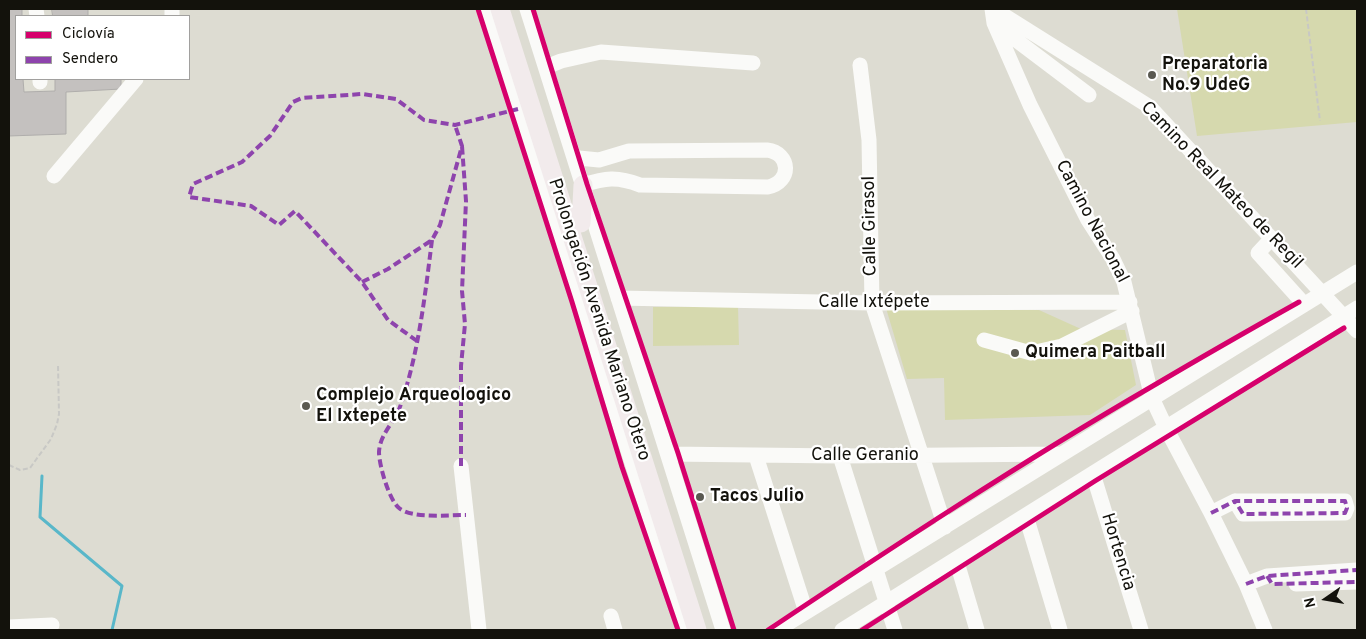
<!DOCTYPE html>
<html>
<head>
<meta charset="utf-8">
<style>
	body { margin:0 }
	#map { position:relative; width:1366px; height:639px; overflow:hidden; background:#dddcd2; font-family:Overpass,sans-serif }
	canvas { display:block }
	.frame { position:absolute; inset:0; border:10px solid #13120c; pointer-events:none }
	.legend { position:absolute; left:15px; top:15px; width:175px; height:65px; box-sizing:border-box; background:#fff; border:1px solid #a1a09e; margin:0; padding:6px 9px; list-style:none; font-size:15px; color:#13120c }
	.legend li { display:flex; align-items:center; gap:10px; height:25px }
	.legend b { width:25px; border:1px solid #a1a09e }
	.north { position:absolute; left:1301px; top:574px; width:50px; height:50px; -webkit-text-stroke:4px #fff; paint-order:stroke; rotate:257deg; font-size:14px; font-weight:700; line-height:20px; text-align:center; color:#13120c }
	.north::after { content:''; display:block; margin:auto; width:18px; height:22px; background:#13120c; clip-path:polygon(50% 0,100% 100%,50% 72%,0 100%) }
</style>
</head>
<body>
<div id="map">
<canvas width="1366" height="639"></canvas>
<div class="frame"></div>
<ul class="legend">
<li><b style="height:6px;background:#d6006c"></b>Ciclovía</li>
<li><b style="height:6px;background:#8e44ad"></b>Sendero</li>
</ul>
<div class="north">N</div>
</div>
<script>
const g = document.querySelector('canvas').getContext('2d');
g.lineJoin = 'round';
function fill(path, color) {
  g.fillStyle = color;
  g.fill(path, 'evenodd');
}
function strokePath(path, color, width, dash) {
  g.strokeStyle = color;
  g.lineWidth = width;
  g.lineCap = dash ? 'butt' : 'round';
  g.setLineDash(dash || []);
  g.stroke(path);
}
function write(font, color, halo, rows, align = 'center') {
  g.font = font + ' Overpass,sans-serif';
  g.lineWidth = 4.5;
  g.setLineDash([]);
  g.textBaseline = 'middle';
  g.strokeStyle = halo;
  g.fillStyle = color;
  for (const [text, x, y, turn = 0] of rows) {
    g.save();
    g.translate(x, y);
    g.rotate((+turn || 0) * Math.PI / 180);
    g.textAlign = isNaN(turn) ? turn : align;
    if (halo) g.strokeText(text, 0, 0);
    g.fillText(text, 0, 0);
    g.restore();
  }
}
fill(new Path2D(`
	M1177,9h180v113l-160,14z
	M738,306l1,39 -86,1v-39z
	M886,308l153,2 42,19 44,1 11,55 -46,30 -145,5 -1,-42 -37,1z`), '#d6d9ae');
strokePath(new Path2D(`
	M42,476l-2,41 82,69 -10,44`), '#59b7c9', 3);
const building = new Path2D(`
	M9,9h13v7h-6v63h7l1,13 31,-1v-12h66v10l-55,3v42l-57,2z
	M52,9h36v7h-35z`);
fill(building, '#c4c1bf');
strokePath(building, '#afadab', 1);
strokePath(new Path2D(`
	M1306,9l14,112
	M9,465l11,5 10,-2 21,-29 6,-15 2,-10 -1,-50`), '#c8c8c5', 2, [5, 2.5]);
strokePath(new Path2D(`
	M36,9l1,7
	M487,9l59,188 140,433
	M527,9l196,621
	M992,9l2,14 36,82 58,115 25,39 11,23 28,116 14,30 45,85 35,71 19,46
	M994,9l156,98 207,224
	M172,16v-7
	M995,24l94,71
	M860,65l9,75 3,163 73,224
	M546,67l15,-6 40,-9 152,11
	M40,79v3
	M574,156l5,2 20,2 30,-9 138,-1c24,3 25,32 1,37l-128,-2c-23,-9 -35,-7 -57,0
	M54,176l82,-97
	M1272,238l-14,15 46,51
	M618,298l254,5 258,-1
	M984,340l47,13 31,-7 70,-35
	M668,454l172,2 220,-2
	M756,456l50,156
	M840,456l55,174
	M461,466l18,164
	M1093,474l48,156
	M1211,513l24,-12h110l2,7 -2,5 -102,1 -8,-13
	M1026,516l34,114
	M956,559l21,71
	M1246,584l21,-8 90,-6
	M1296,584l61,-2
	M611,616l4,14
	M9,627l43,-2
	M777,630l580,-358
	M842,630l515,-322`), '#fafaf8', 15);
strokePath(new Path2D(`
	M500,9l197,621
	M581,223l2,-38`), '#f2ebec', 19);
strokePath(new Path2D(`
	M432,240c-7,55 -13,111 -31,164 -5,17 -21,29 -22,48 0,13 10,48 20,56 13,11 50,7 67,7
	M362,282l26,-13 44,-29 8,-15 22,-79 -7,-21
	M417,341l-29,-21 -26,-38 -67,-71 -16,14 -28,-19 -62,-9 4,-13 49,-22 28,-26 23,-34 9,-4 60,-4 34,5 28,21 31,5 63,-16
	M461,466v-100l4,-42 -3,-33 4,-90 -4,-55
	M1211,513l24,-12h110l2,7 -2,5 -102,1 -8,-13
	M1267,576l5,8 85,-2
	M1246,584l21,-8 90,-6`), '#8e44ad', 4, [8, 4]);
strokePath(new Path2D(`
	M478,9l94,293 50,165 56,163
	M533,9l54,175 91,269 56,177
	M768,630c126,-84 252,-167 383,-243 49,-29 98,-57 148,-85
	M862,630l233,-149 249,-153`), '#d6006c', 5);
for (const [x, y, r, color] of [
	[1152,75,5,"#5a5951"],
	[1015,353,5,"#5a5951"],
	[306,406,5,"#5a5951"],
	[700,497,5,"#5a5951"]
]) {
  const dot = new Path2D();
  dot.arc(x, y, r, 0, 2 * Math.PI);
  g.fillStyle = color;
  g.fill(dot);
  strokePath(dot, '#fff', 2);
}
write('bold 18px', '#13120c', '#fff', [
	["Preparatoria",1162,65],
	["No.9 UdeG",1162,86],
	["Quimera Paitball",1025,353],
	["Complejo Arqueologico",316,396],
	["El Ixtepete",316,417],
	["Tacos Julio",710,497]
], 'left');
write('18px', '#13120c', '#fff', [
	["Camino Real Mateo de Regil",1221,186,46],
	["Camino Nacional",1091,222,62],
	["Calle Girasol",871,226,-91],
	["Calle Ixtépete",874,303],
	["Prolongación Avenida Mariano Otero",598,320,72],
	["Calle Geranio",865,456],
	["Hortencia",1117,552,73]
]);
</script>
</body>
</html>
